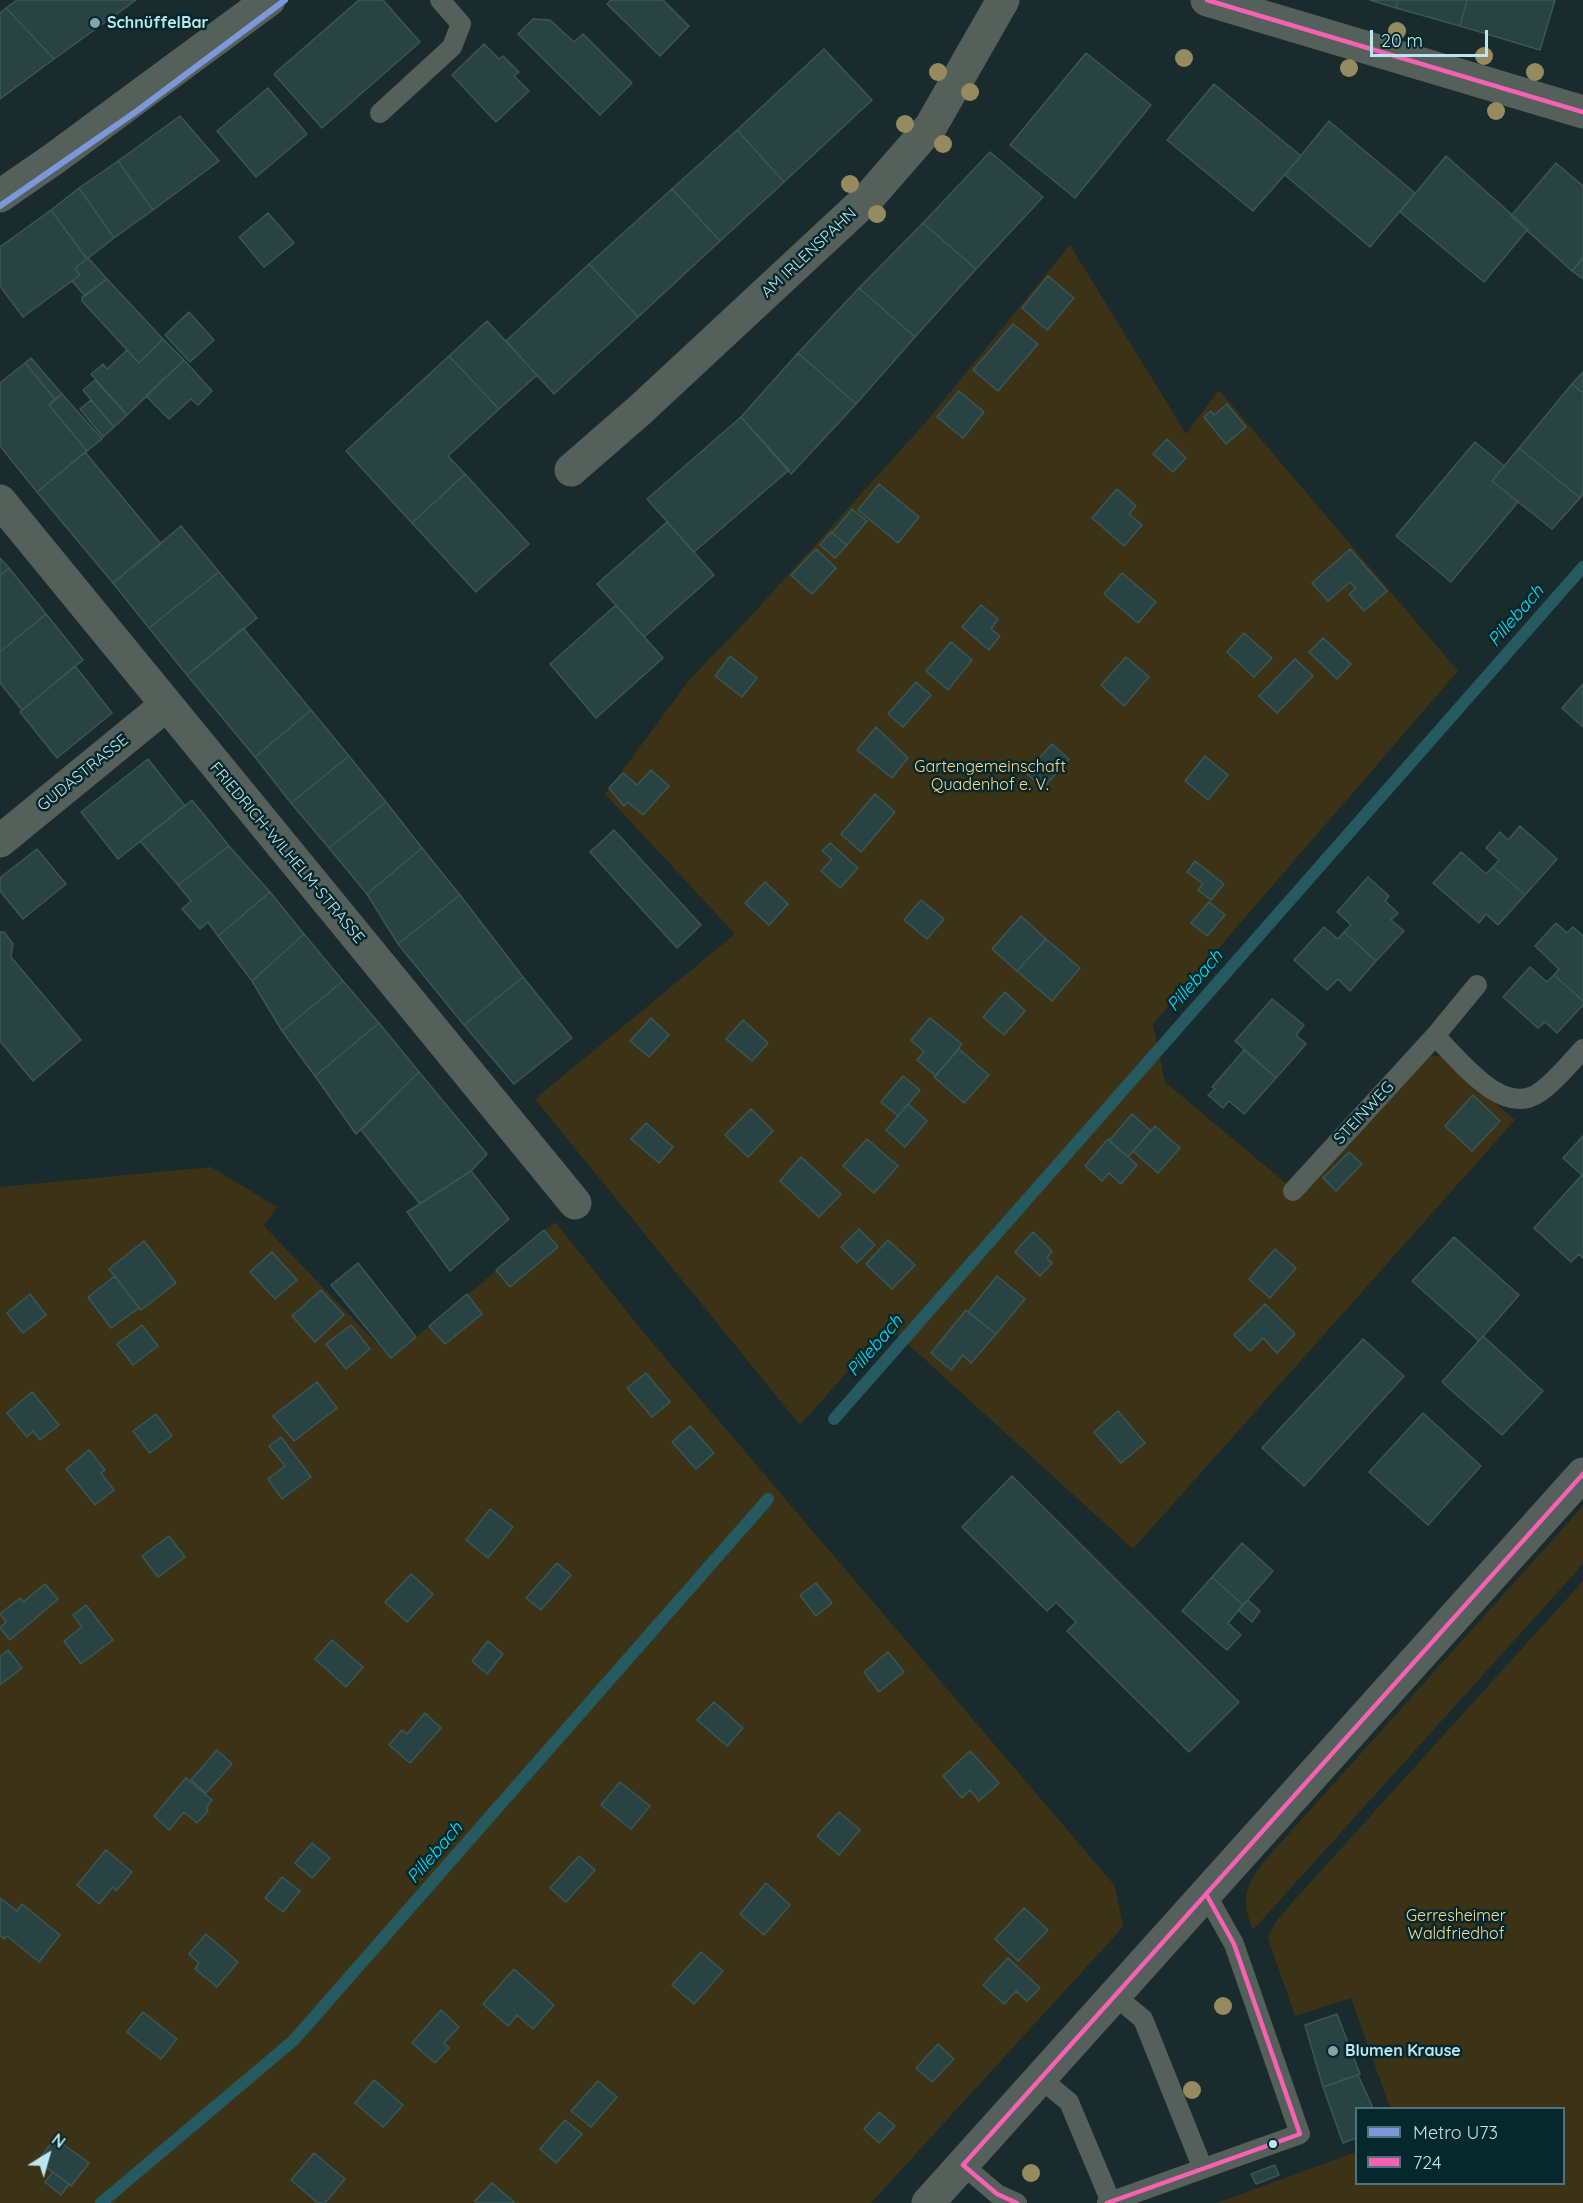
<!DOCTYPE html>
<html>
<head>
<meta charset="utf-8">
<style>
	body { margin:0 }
	#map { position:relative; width:1583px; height:2203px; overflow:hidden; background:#192b2d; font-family:Quicksand,sans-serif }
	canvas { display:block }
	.legend { position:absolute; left:1355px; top:2107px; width:210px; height:78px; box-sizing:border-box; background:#06272b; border:2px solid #4e7479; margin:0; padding:8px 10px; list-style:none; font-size:18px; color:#bae7ed }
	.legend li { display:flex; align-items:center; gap:12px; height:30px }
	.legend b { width:30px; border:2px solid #4e7479 }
	.north { position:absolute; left:18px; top:2125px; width:60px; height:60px; -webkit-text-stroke:4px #06272b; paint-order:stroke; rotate:37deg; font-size:16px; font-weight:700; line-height:24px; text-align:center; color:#bae7ed }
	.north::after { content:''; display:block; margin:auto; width:21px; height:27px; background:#bae7ed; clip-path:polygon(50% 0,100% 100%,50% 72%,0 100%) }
	.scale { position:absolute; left:1370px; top:30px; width:118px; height:27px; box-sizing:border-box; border:3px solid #bae7ed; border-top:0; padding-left:8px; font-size:18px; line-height:21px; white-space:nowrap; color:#bae7ed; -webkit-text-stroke:4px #06272b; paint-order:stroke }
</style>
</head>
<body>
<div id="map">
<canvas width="1583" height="2203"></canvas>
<ul class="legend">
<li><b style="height:8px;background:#7b99d9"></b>Metro U73</li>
<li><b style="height:8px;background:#f860b3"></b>724</li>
</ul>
<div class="north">N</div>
<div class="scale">20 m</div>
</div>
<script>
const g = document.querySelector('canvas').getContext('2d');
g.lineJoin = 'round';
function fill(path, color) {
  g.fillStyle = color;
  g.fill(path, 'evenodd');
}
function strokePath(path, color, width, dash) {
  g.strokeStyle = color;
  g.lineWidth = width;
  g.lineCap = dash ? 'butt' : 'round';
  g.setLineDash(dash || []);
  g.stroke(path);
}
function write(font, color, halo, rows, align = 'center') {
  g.font = font + ' Quicksand,sans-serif';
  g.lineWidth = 5;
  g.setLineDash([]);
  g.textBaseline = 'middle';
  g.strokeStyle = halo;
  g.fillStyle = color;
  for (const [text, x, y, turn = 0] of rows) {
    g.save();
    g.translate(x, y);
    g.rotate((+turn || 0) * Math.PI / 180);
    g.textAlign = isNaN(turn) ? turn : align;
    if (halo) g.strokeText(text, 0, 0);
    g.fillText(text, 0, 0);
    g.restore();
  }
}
fill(new Path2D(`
	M1070,245l116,189 33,-44 239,281 -305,353 12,58 123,103 137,-129h17l73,64 -382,429 -245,-223 -88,99 -265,-326 200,-165 -130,-140 85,-115 61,-63 174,-193z
	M211,1167l66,40 -13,19 127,132 164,-136 89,111 471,553 8,41 -252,276h-871v-1016z
	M1583,1506v58l-330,366c-13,-31 -7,-46 13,-71z
	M1583,1581v622h-366l139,-51v32h208v-76h-174l-39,-110 -56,18 -27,-78 6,-14 16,-19z`), '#3c3317');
strokePath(new Path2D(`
	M834,1419l749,-852
	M101,2203l193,-163 474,-541`), '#255a61', 12);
const building = new Path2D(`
	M17,0h119l-82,59 -48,-51z
	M359,0h24l37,42 -98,86 -48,-54z
	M611,0h52l26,26 -29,30 -53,-52z
	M1370,0h28l-2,8z
	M1398,0h69l-7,26 -64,-18z
	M1467,0h88l-15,50 -80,-24z
	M6,8l48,51 -54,40v-86z
	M533,19l17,1 24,22 9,-8 49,49 -32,32 -82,-81z
	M484,44l15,15 4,-3 16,16 -5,4 15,15 -33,31 -44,-47z
	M824,49l48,51 -88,82 -47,-52z
	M1086,53l65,52 -76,93 -65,-53z
	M1214,84l87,72 -48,55 -86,-71z
	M268,88l39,46 -51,43 -39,-46z
	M180,116l39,45 -66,49 -35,-49z
	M1329,121l86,72 -45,54 -85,-72z
	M737,130l47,52 -64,59 -48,-52z
	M990,152l53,45 -67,72 -53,-46z
	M1446,156l82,73 -44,53 -84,-70z
	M118,161l35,49 -39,28 -35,-50z
	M1556,163l27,23v72l-11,13 -61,-55z
	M79,188l35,50 -27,21 -36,-49z
	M672,189l48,52 -82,76 -49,-53z
	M51,210l36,49 -12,9 5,7 -57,42 -23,-31v-39z
	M268,213l26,30 -30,24 -25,-30z
	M923,223l53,46 -61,68 -56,-49z
	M88,258l19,21 -22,17 -13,-15 8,-6 -5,-7z
	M1583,258v21l-11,-8z
	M589,264l49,53 -84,77 -48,-53z
	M1048,276l26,22 -27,32 -25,-22z
	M107,279l56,60 -24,24 -57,-62v-4z
	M859,288l56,49 -59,67 -58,-51z
	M189,312l25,28 -24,22 -25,-27z
	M487,321l50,54 -38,34 -50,-53z
	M1013,324l25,20 -40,47 -25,-21z
	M163,339l21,21 -57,55 -36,-41 12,-10 4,5 20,-19 12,13z
	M798,353l58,51 -65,70 -50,-57z
	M449,356l50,53 -51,47 17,18 -53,49 -66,-72z
	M31,358l31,36 -7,5 -30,-36z
	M184,360l28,31 -14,14 -7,-6 -22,20 -23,-23z
	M25,363l30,36 -6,6 38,46 -50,41 -37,-46v-63z
	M1583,372v21l-11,-9z
	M95,380l32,35 -13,12 -31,-37z
	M1572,384l11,9v101l-3,4 -61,-50z
	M959,391l25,21 -21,26 -26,-21z
	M62,394l40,45 -15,12 -38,-46z
	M91,400l23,27 -11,10 -23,-28z
	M1227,404l19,23 -20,17 -22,-27 7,-6 3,4z
	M741,417l48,53 -95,82 -47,-53z
	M1167,439l19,19 -13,14 -20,-18z
	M1475,442l29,24 -12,15 26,21 -67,80 -55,-46z
	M1519,448l61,50 -28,31 -60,-48z
	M85,452l76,92 -48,39 -76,-91z
	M465,474l64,70 -53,48 -64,-69z
	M879,484l40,33 -21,26 -40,-33z
	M1117,489l19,17 -7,8 13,11 -18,21 -32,-28z
	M852,509l15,12 -20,24 -15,-12z
	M667,522l47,53 -70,62 -47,-53z
	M181,526l38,46 -70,56 -36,-45z
	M831,532l16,13 -12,13 -15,-13z
	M816,549l20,19 -24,26 -21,-19z
	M1350,549l37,42 -23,20 -15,-17 7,-6 -6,-6 -22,19 -16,-18z
	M0,558l9,10 -9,8z
	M9,568l37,46 -46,38v-76z
	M219,572l38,46 -70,57 -38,-47z
	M1122,573l34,29 -18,21 -34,-29z
	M616,605l47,53 -67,60 -46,-54z
	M981,605l17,14 -7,10 9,7 -11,14 -27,-23z
	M46,614l37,46 -61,50 -22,-27v-31z
	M243,628l68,82 -56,47 -68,-82z
	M1244,633l28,25 -18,19 -27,-25z
	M1323,638l28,26 -14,15 -28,-27z
	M951,642l21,18 -24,30 -22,-19z
	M730,656l27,22 -15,19 -27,-21z
	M1126,657l23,20 -25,29 -23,-21z
	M1295,659l18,17 -36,37 -18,-17z
	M75,666l37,47 -55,45 -37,-46z
	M916,682l15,13 -28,32 -15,-13z
	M1583,684v43l-21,-19z
	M311,710l38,46 -58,47 -36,-46z
	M876,727l32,31 -16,20 -35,-28z
	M1052,744l17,15 -26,29 -17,-15z
	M349,756l37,46 -57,46 -38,-45z
	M1205,756l23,19 -20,25 -23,-19z
	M148,759l37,47 -67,53 -37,-47z
	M651,770l18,16 -26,29 -15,-13 -4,4 -15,-18 14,-15 14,12z
	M875,794l20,18 -34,40 -20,-18z
	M192,800l37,46 -51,39 -38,-44z
	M386,802l36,46 -55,46 -38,-46z
	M1520,826l37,33 -32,36 -32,-28 6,-7 -13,-12 14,-16 8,8z
	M614,830l87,95 -24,23 -87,-96z
	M830,843l28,25 -18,20 -19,-17 11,-12 -10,-8z
	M229,846l41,46 -52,44 -10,-14 -8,7 -18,-20 9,-8 -13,-16z
	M422,848l38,47 -62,49 -31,-50z
	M37,849l29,35 -43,35 -23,-28v-13z
	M1461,852l25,22 7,-7 32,28 -27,30 -12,-11 -7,9 -46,-40z
	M1195,861l29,23 -13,16 -13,-10 5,-6 -16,-12z
	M1368,877l21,19 -4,5 13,12 -7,7 13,11 -28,30 -32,-29 7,-7 -14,-13z
	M765,882l23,22 -19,21 -24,-22z
	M270,892l34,42 -52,47 -34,-45z
	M460,895l63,82 -59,48 -66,-81z
	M921,900l23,19 -17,20 -23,-19z
	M1209,902l16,13 -18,21 -16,-13z
	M1021,916l25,23 -29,32 -25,-22z
	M1556,923l11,10 6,-6 10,9v65l-29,-26 5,-6 -24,-23z
	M1324,927l14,12 6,-7 32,29 -26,30 -12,-12 -11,11 -33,-30z
	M0,932h4l9,12 -2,13 70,83 -48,41 -33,-40z
	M304,934l39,47 -61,50 -30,-50z
	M1046,939l34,29 -28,33 -35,-30z
	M1530,967l17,15 7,-7 29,26v4l-26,28 -12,-11 -7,6 -35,-31z
	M523,977l49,61 -58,46 -50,-59z
	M343,981l36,42 -64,53 -33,-45z
	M1005,992l20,19 -21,24 -21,-18z
	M1272,999l32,26 -8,10 10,9 -30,34 -41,-37z
	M651,1018l18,17 -20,22 -19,-16z
	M930,1018l32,26 -26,32 -19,-16 7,-8 -13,-12z
	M743,1020l25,23 -16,18 -26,-22z
	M379,1023l40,49 -63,62 -41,-58z
	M959,1049l30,26 -25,28 -30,-26z
	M1244,1050l32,28 -32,36 -15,-13 -6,7 -15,-13 7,-6 -3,-2z
	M419,1072l68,82 -16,17 -51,33 -59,-74z
	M903,1076l17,14 -22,26 -17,-14z
	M1473,1095l27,26 -28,30 -27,-25z
	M908,1104l19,17 -22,26 -19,-17z
	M751,1109l22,22 -25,26 -23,-22z
	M1132,1114l19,17 -23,26 -19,-16z
	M646,1123l27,24 -14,16 -28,-24z
	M1155,1126l25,22 -22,25 -25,-22z
	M1583,1136v122l-4,-4 -8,8 -37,-34 48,-53 -19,-17z
	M867,1139l31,27 -24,27 -31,-27z
	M1108,1139l29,26 -16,19 -12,-11 -7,8 -17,-15z
	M1349,1152l13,12 -26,27 -13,-13z
	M801,1157l40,37 -22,23 -39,-36z
	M471,1171l38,48 -59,52 -43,-59z
	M859,1229l16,16 -18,18 -16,-16z
	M544,1230l14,17 -48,40 -14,-17z
	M1033,1232l19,19 -5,7 5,5 -12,13 -25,-24z
	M1454,1237l65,58 -40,46 -67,-60z
	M888,1240l27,25 -23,24 -26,-25z
	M144,1241l32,42 -35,27 -32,-41z
	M1275,1249l21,19 -26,30 -21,-19z
	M272,1252l25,28 -22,19 -25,-27z
	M358,1263l58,74 -25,21 -60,-73z
	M115,1276l24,32 -28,20 -23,-31z
	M997,1276l28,23 -29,35 -28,-22z
	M321,1290l23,25 -29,27 -23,-26z
	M30,1294l16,21 -23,18 -16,-20z
	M467,1294l15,20 -37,30 -16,-18z
	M1265,1304l30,30 -18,19 -14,-15 -13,13 -16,-16z
	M966,1310l30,24 -25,29 -8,-8 -12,15 -20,-17z
	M142,1325l16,21 -25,19 -16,-21z
	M351,1325l19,24 -24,20 -20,-25z
	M1483,1336l60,55 -41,44 -60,-53z
	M1363,1339l41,37 -100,110 -42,-38z
	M646,1373l24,29 -18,15 -25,-29z
	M317,1382l20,26 -43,33 -21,-25z
	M32,1392l27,33 -19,15 -7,-9 -6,6 -20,-24z
	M1118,1411l27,32 -24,20 -27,-31z
	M1423,1413l58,53 -53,59 -59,-53z
	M156,1414l16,22 -22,17 -17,-22z
	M690,1426l24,27 -18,16 -24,-27z
	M281,1437l30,40 -29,22 -14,-20 17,-13 -16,-20z
	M89,1450l16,20 -4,3 13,17 -19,15 -29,-36z
	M1012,1476l227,226 -50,50 -122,-121 9,-9 -20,-20 -9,9 -85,-84z
	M490,1509l23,18 -25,31 -22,-18z
	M169,1536l16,21 -27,20 -16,-21z
	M1242,1543l31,28 -30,34 -31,-28z
	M557,1563l14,12 -30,35 -15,-12z
	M411,1574l22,20 -26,28 -22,-20z
	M1212,1577l31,28 -15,18 13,12 -14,15 -45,-39z
	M816,1583l16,20 -16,13 -16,-21z
	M45,1584l13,15 -48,41 -10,-12 6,-6 -6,-8 20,-16 3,4z
	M1248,1600l12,11 -8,11 -14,-12z
	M86,1605l27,35 -32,24 -17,-23 18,-14 -9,-12z
	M332,1640l31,27 -17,20 -31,-28z
	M488,1641l15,13 -16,20 -15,-13z
	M8,1650l14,18 -22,17v-28z
	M888,1652l16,20 -25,20 -15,-20z
	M714,1702l29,26 -16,18 -30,-26z
	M425,1713l16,15 -31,35 -21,-18 13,-15 5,4z
	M217,1750l15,14 -26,29 -15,-13z
	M970,1751l29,32 -20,18 -9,-11 -8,8 -19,-22z
	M186,1778l26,22 -6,8 2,3 -11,12 -13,-11 -15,18 -15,-14z
	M620,1782l30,24 -19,23 -30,-24z
	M839,1812l21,18 -21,25 -22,-19z
	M312,1843l18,15 -18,20 -17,-15z
	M106,1850l26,22 -16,19 -3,-4 -14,17 -22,-19z
	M579,1856l16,14 -29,32 -16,-14z
	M282,1877l18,14 -17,21 -18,-14z
	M766,1883l24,22 -26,30 -24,-21z
	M0,1898l17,13 5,-7 38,31 -21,27 -32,-26 -3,3 -4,-4z
	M1024,1908l24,22 -30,31 -23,-22z
	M206,1934l32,28 -21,25 -22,-18 4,-6 -10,-9z
	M701,1952l22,19 -29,33 -22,-19z
	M1008,1958l32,30 -13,13 -11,-10 -12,13 -21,-19z
	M514,1969l40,36 -21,24 -16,-14 -9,11 -25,-22z
	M441,2010l18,17 -15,16 5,5 -14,15 -23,-20z
	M143,2012l34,27 -16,20 -34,-27z
	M1337,2014l23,60 -37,13 -18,-62z
	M938,2044l16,15 -22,23 -16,-14z
	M1358,2075l15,33h-17v30l-13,5 -20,-56z
	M374,2080l29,25 -20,22 -28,-24z
	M598,2081l19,16 -26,30 -20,-16z
	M879,2112l16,14 -16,17 -15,-14z
	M565,2120l17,14 -26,29 -16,-14z
	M55,2138l34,25 -18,23 -33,-25z
	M314,2153l31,26 -20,24h-7l-27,-23z
	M1275,2165l4,10 -23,9 -5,-10z
	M53,2172l16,12 -8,11 -16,-13z
	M492,2183l23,20h-37l-3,-2z`);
fill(building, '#294242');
strokePath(building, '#385858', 1.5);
strokePath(new Path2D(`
	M380,113l72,-66 9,-23 -21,-24
	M1435,1036c25,24 68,83 105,56 16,-11 30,-29 43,-43
	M1293,1191l142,-155 42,-51
	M1115,1996l28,23 60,150
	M1041,2079l28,23 42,100
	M963,2165l34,29 20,9
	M1107,2203l193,-69 -66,-190 -28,-50`), '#56605a', 20);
strokePath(new Path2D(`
	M1207,0l376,112
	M571,470l69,-60 230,-214 61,-70 72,-126
	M0,501l575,702
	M0,841l165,-135
	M928,2203l655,-729`), '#56605a', 33);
strokePath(new Path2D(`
	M0,196l55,-38 214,-158`), '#56605a', 33);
strokePath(new Path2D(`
	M1207,0l376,112
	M963,2165l620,-691
	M963,2165l34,29 20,9
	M1107,2203l193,-69 -66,-190 -28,-50`), '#f860b3', 4.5);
strokePath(new Path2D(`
	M0,206l137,-95 148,-111`), '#7b99d9', 6);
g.fillStyle = '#968b5f';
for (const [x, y] of [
	[1397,31],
	[1484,56],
	[1184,58],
	[1349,68],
	[938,72],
	[1535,72],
	[970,92],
	[1496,111],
	[905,124],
	[943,144],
	[850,184],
	[877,214],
	[1223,2006],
	[1192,2090],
	[1031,2173]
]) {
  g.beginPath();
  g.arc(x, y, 9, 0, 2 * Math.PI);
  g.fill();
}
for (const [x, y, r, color] of [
	[95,23,6,"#82a5aa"],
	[1333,2051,6,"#82a5aa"],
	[1273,2144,5,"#bae7ed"]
]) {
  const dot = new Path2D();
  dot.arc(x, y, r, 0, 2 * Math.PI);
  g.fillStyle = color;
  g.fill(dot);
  strokePath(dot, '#06272b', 2);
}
write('bold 16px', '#bae7ed', '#06272b', [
	["SchnüffelBar",107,23],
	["Blumen Krause",1345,2051]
], 'left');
write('16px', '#bae7ed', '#06272b', [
	["AM IRLENSPAHN",809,253,-43],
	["GUDASTRASSE",83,773,-39],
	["FRIEDRICH-WILHELM-STRASSE",287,853,50],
	["STEINWEG",1364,1113,-47]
]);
write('16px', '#fcd988', '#06272b', [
	["Gartengemeinschaft",990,767],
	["Quadenhof e. V.",990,785],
	["Gerresheimer",1456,1916],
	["Waldfriedhof",1456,1934]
]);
write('italic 18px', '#02e2f7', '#06272b', [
	["Pillebach",1516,616,-49],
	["Pillebach",1195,981,-49],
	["Pillebach",875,1346,-49],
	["Pillebach",435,1853,-49]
]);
</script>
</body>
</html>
